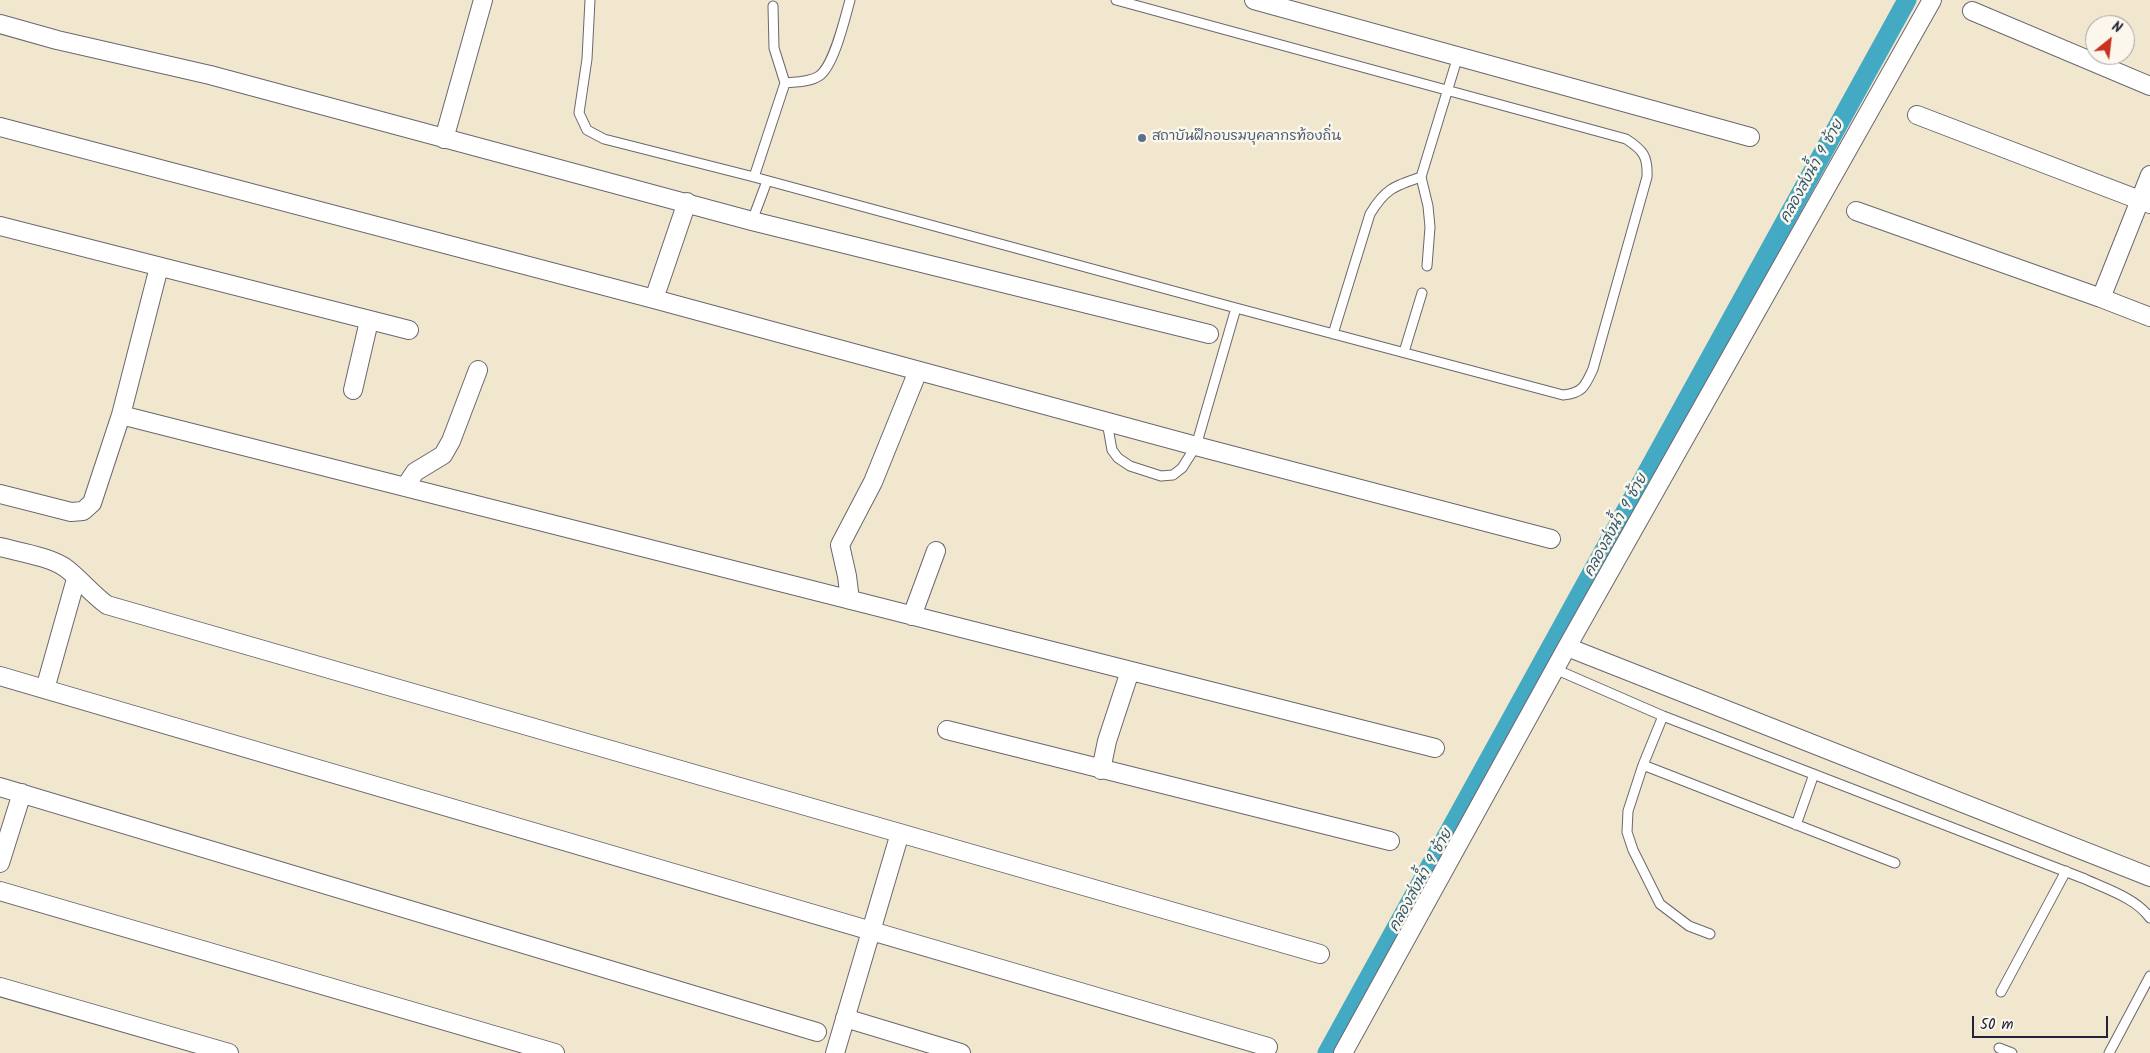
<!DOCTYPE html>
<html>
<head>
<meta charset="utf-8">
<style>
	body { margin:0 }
	#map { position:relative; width:2150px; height:1053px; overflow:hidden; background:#f1e7ce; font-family:Kalam,sans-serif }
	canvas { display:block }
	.north { position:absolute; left:2085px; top:15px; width:50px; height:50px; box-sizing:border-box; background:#fbf7ec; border:1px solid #a4a2a5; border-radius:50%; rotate:29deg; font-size:14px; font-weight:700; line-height:20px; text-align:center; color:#22223b }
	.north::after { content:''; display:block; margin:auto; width:18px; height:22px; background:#c8321e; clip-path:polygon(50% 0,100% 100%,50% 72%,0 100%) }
	.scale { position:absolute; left:1972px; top:1016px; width:136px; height:22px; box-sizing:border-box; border:2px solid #22223b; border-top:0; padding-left:6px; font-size:15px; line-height:18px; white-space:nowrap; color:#22223b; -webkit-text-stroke:4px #fbf7ec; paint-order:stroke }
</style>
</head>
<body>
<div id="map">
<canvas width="2150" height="1053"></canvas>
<div class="north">N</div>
<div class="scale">50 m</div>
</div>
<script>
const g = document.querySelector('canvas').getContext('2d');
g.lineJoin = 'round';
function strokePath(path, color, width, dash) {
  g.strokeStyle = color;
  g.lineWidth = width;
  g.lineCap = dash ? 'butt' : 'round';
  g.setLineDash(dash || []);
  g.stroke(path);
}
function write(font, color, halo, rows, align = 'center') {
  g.font = font + ' Kalam,"Playpen Sans Thai",sans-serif';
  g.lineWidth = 5;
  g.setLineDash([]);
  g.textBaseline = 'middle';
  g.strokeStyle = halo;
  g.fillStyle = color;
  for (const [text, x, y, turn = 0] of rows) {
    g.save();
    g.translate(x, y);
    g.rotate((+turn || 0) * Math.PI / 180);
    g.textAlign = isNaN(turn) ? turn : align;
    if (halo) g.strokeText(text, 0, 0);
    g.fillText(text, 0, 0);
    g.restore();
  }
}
strokePath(new Path2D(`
	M1327,1053l580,-1053`), '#44aac4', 19);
const service = new Path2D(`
	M590,0l-3,59 -8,54 8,17 17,9 150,38
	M773,6l1,42 11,35 -31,94 482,131 327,87c20,-2 22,-9 30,-26l54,-192c1,-21 -4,-27 -21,-38l-510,-139
	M785,83c11,-1 25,-1 34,-7 15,-10 26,-58 31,-76
	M752,221l15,-40
	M1427,266l3,-39 -2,-21 -7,-29 37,-121
	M1333,334l37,-120c15,-25 24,-28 51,-37
	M1404,352l18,-59
	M1107,422l5,28 6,8 12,8 31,10 12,-1 9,-7 14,-22 40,-138
	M1555,669l108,47 422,163c21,10 51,19 65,39
	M1663,716l-20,49 -15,46 -1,21 6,18 27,54 29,22 21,8
	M1643,765l252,98
	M1796,825l18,-51
	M2001,992l65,-121
	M1999,1048l13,5
	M2109,1053l41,-77`);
const minor = new Path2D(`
	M1254,0l496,137
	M1972,11l178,75
	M0,24l57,16 153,35 542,146 457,113
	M1917,115l233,89
	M0,127l654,172 542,147 355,93
	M444,139l39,-139
	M1856,211l245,87 49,19
	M0,226l409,104
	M2101,298l49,-123
	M654,299l33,-97
	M353,390l16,-69
	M121,415l1314,333
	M405,487l10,-15 28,-17 8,-14 27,-71
	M0,494l71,18 12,-1 9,-8 29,-88 38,-148
	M0,547c19,5 52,10 67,22 14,11 25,25 40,36l1213,349
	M850,600l-3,-24 -7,-31 33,-63 45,-111
	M912,616l24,-65
	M1567,647l583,230
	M0,676l1268,371
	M45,689l31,-110
	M947,730l443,111
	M1101,770l6,-29 23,-70
	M0,787l817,245
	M0,863l22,-70
	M0,891l555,162
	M0,987l229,66
	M845,1018l116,35
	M835,1053l65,-220
	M1343,1053l224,-406 365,-647`);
strokePath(service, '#6a676e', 11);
strokePath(minor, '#6a676e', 20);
strokePath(service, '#fff', 9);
strokePath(minor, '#fff', 18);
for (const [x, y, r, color] of [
	[1142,138,5,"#5c6f8a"]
]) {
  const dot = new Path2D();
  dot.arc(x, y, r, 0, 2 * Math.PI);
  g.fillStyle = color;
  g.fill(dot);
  strokePath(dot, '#fbf7ec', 2);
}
write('14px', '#4e5e75', '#fbf7ec', [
	["สถาบันฝึกอบรมบุคลากรท้องถิ่น",1152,138]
], 'left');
write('italic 15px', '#305872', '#fbf7ec', [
	["คลองส่งน้ำ 9 ซ้าย",1813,172,-61],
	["คลองส่งน้ำ 9 ซ้าย",1617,526,-61],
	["คลองส่งน้ำ 9 ซ้าย",1422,881,-61]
]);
</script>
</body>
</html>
